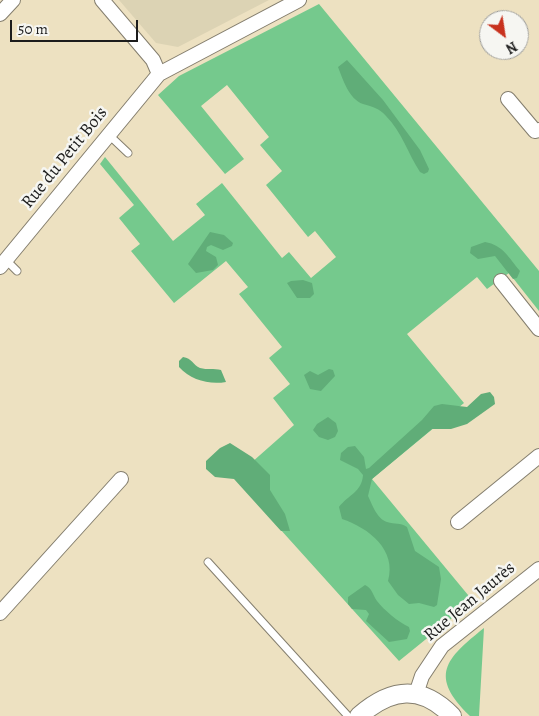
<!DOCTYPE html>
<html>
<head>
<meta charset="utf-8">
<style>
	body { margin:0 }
	#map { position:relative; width:539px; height:716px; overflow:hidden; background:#ede1c1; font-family:Alegreya,serif }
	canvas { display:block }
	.north { position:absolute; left:479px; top:10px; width:50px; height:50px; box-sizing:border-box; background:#f6f6f2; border:1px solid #9f9f9c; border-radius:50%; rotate:149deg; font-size:14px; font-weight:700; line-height:20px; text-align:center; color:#1c1c1c }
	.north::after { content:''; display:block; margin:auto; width:18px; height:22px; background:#c8321e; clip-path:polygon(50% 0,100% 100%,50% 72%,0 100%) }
	.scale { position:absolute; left:10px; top:20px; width:128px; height:22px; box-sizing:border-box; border:2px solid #1c1c1c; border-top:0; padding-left:6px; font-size:15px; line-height:18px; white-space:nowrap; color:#1c1c1c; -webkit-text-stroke:4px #f6f6f2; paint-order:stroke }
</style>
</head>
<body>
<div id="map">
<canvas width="539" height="716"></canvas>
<div class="north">N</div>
<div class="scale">50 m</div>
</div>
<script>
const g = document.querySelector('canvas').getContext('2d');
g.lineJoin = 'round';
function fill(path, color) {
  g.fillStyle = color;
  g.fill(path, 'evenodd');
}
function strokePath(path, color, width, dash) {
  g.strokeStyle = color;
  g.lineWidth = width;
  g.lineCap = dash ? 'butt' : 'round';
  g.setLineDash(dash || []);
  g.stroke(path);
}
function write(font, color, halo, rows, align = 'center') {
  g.font = font + ' Alegreya,serif';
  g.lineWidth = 5;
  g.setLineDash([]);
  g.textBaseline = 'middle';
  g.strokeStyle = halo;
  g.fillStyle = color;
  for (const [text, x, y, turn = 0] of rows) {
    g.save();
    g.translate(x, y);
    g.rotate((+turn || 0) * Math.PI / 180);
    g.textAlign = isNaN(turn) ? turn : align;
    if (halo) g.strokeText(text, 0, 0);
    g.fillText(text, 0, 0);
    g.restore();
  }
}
fill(new Path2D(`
	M119,0h150l-91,47 -22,-4z`), '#dcd3b4');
fill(new Path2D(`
	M319,4l220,267v40l-30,-38 -22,16 -10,-12 -70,57 57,69 -92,76 101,122 -74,60 -165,-183 60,-53 -21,-27 17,-14 -21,-26 13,-11 -43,-53 9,-7 -22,-26 -52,42 -43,-52 9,-7 -21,-26 15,-13 -34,-41 5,-7 68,84 32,-26 -9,-11 26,-21 60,75 7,-6 22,26 25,-21 -21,-26 -7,6 -42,-52 16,-14 -22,-26 9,-8 -42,-52 -26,21 43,53 -19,15 -67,-79 21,-19z
	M484,628l-5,88h-9c-41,-40 -25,-57 14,-88z`), '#75c98d');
fill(new Path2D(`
	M347,60l36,40 37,50 9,19 -1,3 -4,2 -4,-2c-12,-18 -18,-40 -34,-56 -7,-8 -13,-9 -23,-12 -14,-5 -20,-24 -25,-37z
	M210,232l14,3 9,8 -1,3 -9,4 -12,-5 -4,2 -1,4 10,6 2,8 -5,5 -17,3 -8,-9z
	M485,242c18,3 24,16 35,29l-3,7 -4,1 -18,-23 -17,3 -8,-6 1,-6z
	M303,280l9,3 2,11 -4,4h-13l-10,-15 4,-2z
	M183,357c9,1 10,8 17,11 7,2 14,0 21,2l5,12c-17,3 -35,-2 -47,-15v-6z
	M329,369l4,1 2,6 -14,15 -11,-2 -6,-14 6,-4 8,4z
	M490,392l4,5 1,7 -28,20 -16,5h-19l-60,50 -4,17c4,8 9,23 19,26 8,3 13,0 20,5l8,24 24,16 2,12 -4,26 -3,2 -15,-4 -10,1 -11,-9 -10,-14c9,-31 -19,-53 -46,-62l-3,-12c9,-12 23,-15 24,-32l-5,-6 -18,-9 1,-7 7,-6 7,-1 9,11 2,12 3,-1 53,-48 12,-14 8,-2 25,3 14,-13z
	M328,417l8,6 2,8 -3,6 -7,3 -9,-3 -6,-7 4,-6z
	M230,443l22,14 18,18v15l15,24 5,17h-9l-47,-52 -19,-2 -9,-8v-8l14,-13z
	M365,585c8,4 7,9 12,16 7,9 21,21 32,26l1,4 -3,8 -18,3 -23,-21 3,-7 -3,-4 -14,-1 -4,-5v-7z`), '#60ad78');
const service = new Path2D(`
	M109,135l19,18
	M6,260l11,11
	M208,562l140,154`);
const minor = new Path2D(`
	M102,0l51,60 6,14
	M0,14l13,-14
	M508,99l27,32 4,-1
	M0,267l159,-193 140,-74
	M501,281l38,48
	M458,522l81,-66
	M0,613l121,-134
	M416,694l6,-18 20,-30 97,-77`);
const tertiary = new Path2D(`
	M359,716c32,-28 62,-32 93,0`);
strokePath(service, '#847e6e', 9);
strokePath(minor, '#847e6e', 16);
strokePath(tertiary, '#847e6e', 20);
strokePath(service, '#fff', 7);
strokePath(minor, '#fff', 14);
strokePath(tertiary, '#fff', 18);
write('18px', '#1c1c1c', '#f6f6f2', [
	["Rue du Petit Bois",65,158,-51],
	["Rue Jean Jaurès",470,602,-40]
]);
</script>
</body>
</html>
